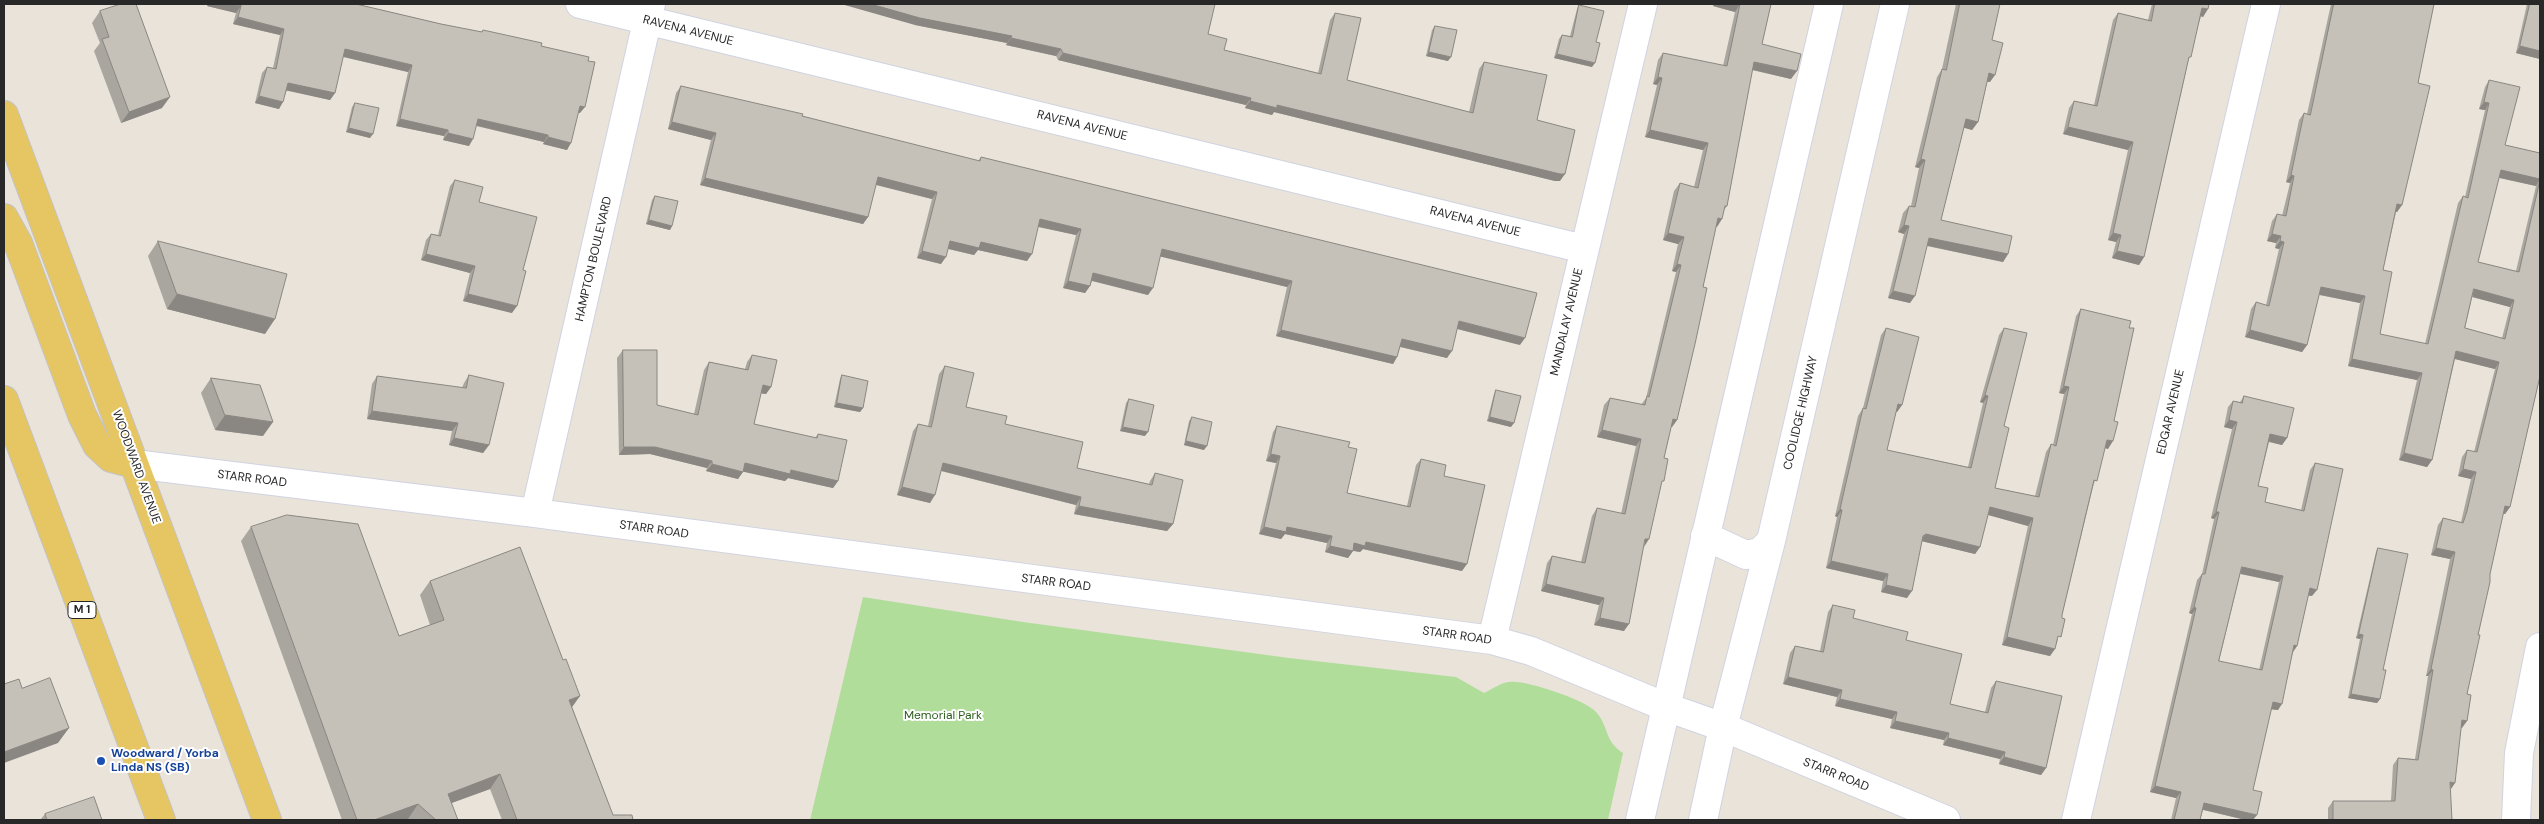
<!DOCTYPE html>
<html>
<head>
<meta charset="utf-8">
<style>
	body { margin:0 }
	#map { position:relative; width:2544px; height:824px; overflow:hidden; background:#e9e3da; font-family:"DM Sans",sans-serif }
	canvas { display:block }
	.frame { position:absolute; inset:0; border:5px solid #282828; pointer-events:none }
</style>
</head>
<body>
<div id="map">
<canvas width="2544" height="824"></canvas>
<div class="frame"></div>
</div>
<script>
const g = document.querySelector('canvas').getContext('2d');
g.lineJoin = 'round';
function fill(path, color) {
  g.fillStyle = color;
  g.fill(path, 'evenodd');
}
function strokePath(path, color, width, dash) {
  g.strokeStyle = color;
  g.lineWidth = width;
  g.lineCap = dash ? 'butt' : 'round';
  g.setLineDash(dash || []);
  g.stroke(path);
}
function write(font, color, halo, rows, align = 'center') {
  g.font = font + ' "DM Sans",sans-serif';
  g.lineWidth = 4;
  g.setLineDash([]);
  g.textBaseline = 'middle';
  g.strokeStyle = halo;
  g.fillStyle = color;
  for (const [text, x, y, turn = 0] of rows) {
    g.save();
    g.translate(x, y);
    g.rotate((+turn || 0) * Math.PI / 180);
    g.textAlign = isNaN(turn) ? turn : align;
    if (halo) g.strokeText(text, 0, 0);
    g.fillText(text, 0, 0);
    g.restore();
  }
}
fill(new Path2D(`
	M863,597l160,25 266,36 167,19 28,16c8,-4 17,-10 25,-11 15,-3 77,18 87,30 13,14 8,29 27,41l-15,67h-798z`), '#b1dd9a');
const street = new Path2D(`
	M580,4l1004,245
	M134,464l401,49 957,127 39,11 135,56 57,20 223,93
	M535,513l116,-509
	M1492,640l151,-636
	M2076,820l190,-816
	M2516,820l3,-67 21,-106`);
const secondary = new Path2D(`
	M1705,536l41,19 14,-3 11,-11
	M1640,820l189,-816
	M1703,820l20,-93 48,-186 124,-537`);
const primary = new Path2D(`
	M4,115l263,705
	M4,218l14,25 64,172 15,30 14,13 23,6
	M4,400l157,420`);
strokePath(street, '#d0d3e0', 30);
strokePath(secondary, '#d0d3e0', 30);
strokePath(primary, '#c3c3c3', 30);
strokePath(street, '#fff', 28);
strokePath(secondary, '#fff', 28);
strokePath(primary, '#e6c663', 28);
fill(new Path2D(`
	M208,4h148l85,20 40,8 2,-2 58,16 39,67h-2l-11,37 -24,-6 1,-2 -68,-16 -7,20 -26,-6 1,-4 -48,-10 12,-54 -65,-15 -8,36 -5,7 -43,-10 -8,19 -24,-6 7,-30 5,-6 6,1 7,-33 -47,-11 3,-11 -29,-7z
	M1713,4h58l-9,40 29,35 -39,-9 -25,136 -3,4 -8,16 -13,61 -26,133 -5,7h-1l-7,31 -3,27 -18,61 -19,85 -30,-6 5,-20 -58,-14 6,-28 5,-7 29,6 11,-46 5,-8 24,6 15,-68 -39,-9 7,-32 6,-7 31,7 5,-7 30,-126 -4,-1 6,-27 -15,-4 11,-49 6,-8 14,4 9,-37 -58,-13 12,-52 -4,-1 5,-24 5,-7 60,13 12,-54 -22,-6z
	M1956,4h44l-8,36 -2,42h-3l-9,40 -6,8 -8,-3 -23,93 67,34 -5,8 -76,-16 -17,57 -22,-5 16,-64 -6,-2 5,-19 6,-7h2l8,-38 -4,-1 22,-90 5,-8z
	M2152,4h57l-6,13 -2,-1 -13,46 -44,195 -5,8 -27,-7 4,-16 -8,-2 20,-90 -65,-16 6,-26 5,-7 20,4 19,-85 5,-7 30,7z
	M2331,4h103l-16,79 -16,122 -5,7h-1l-13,58 -3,64 45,10 33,-141 5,-7 2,1 20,-87 -6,-1 6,-22 4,-7 16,65 35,8v223l-30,131 -5,7 -2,-1 -13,61 -23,120v27l-6,7 -11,61 2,31h-124v-12l5,-7h58l2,-36 5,-7 17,1 13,-83h-2l24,-117 -19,-4 7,-30 5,-7 18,4 1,-4 9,-39 -13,-3 4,-19 5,-7 7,2 21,-83 -40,-10 -23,101 -5,7 -28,-7 18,-80 -69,-14 12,-63 -41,-8 -12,50 -5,7 -57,-15 6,-28 5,-7 10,3 13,-56 -4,-1 1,-5 -9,-2 5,-20 5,-7 5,2 8,-33 -4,-1 13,-62 5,-7 3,1zM2499,178l37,8 -20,85 -38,-9zM2472,297l38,10 -8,31 -37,-10z
	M2527,4h13v55l-24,-6z
	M1579,5l13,62 -38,-9 5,-19 3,-4 8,1 7,-27z
	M100,11l62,97 -41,15 -27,-72 6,-8 -8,-20z
	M1335,13l12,67 122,32 10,-43 5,-7 53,58 23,61h-5l-281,-69 -2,3 -27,-7 1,-3 -188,-45 -2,-4 -50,-11 1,-2 -92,-18 293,9 16,16 94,23 12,-53z
	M1435,26l13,35 -22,-5 6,-26z
	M681,86l121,30 176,45 3,-4 539,188 -63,-16 -10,29 -47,-11 -3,10 -4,7 -117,-28 11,-49 -127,-31 -12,39 -56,-14 -2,5 -5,7 -22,-5 13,-53 -38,-8 -11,34 -49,-11 -4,5 -26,-6 -7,15 -24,-6 15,-59 -56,-14 -8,32 -5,7 -163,-39 11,-45 -43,-11 8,-36z
	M355,103l15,35 -24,-6 6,-25z
	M455,180l24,22 33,111 -49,-12 7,-28 -49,-13 5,-20 5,-6 7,1 12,-49z
	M655,196l17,30 -2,4 -24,-6 6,-24z
	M158,241l107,93 -98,-25 -19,-53z
	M2081,309l27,140 -3,-1 -12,39 -31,128 -5,28 -7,13 -48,-11 26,-119 -40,-11 -8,32 -5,7 -53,-13 -15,57 -26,-6 2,-11 -57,-13 11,-51 -2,-1 23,-100 5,-8 18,-73 5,-7 16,77 -5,7h-1l-9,38 81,17 15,-64 -3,-1 19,-67 5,-7v98l-9,62 40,8 11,-44 5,-8 2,1 11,-51 -5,-1 17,-77z
	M623,350l34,55 37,9 10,-44 5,-8 36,7 2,-7 5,-7 19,32 -5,7 -5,-1 -7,31 61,14 3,-4 20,47 -5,7 -45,-10 -3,3 -42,-10 -5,8 -32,-8 1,-3 -57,-14 -31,1 -2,-97z
	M945,366l21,41 39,17 72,44 72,16 1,-3 5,-8 18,51 -6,7 -93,-17 2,-9 -135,-34 -11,32 -33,-8 16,-64 5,-7 10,2 11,-52z
	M469,375l20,70 -6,8 -34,-8 3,-14 -85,-12 5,-35 5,-8 85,12 2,-5z
	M842,375l21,33 -3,4 -26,-5 6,-28z
	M211,378l52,58 -48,-6 -14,-37z
	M1496,390l15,37 -24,-6 7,-27z
	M2244,396l43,42 -5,7 -13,-3 -11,44 7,16 36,8 9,-40 5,-7 -3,133 -4,-1 -11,51 -4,6 -15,58 -7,-1 -25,111 -43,-10 -3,10h-29l5,-22 -26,-6 42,-178 -3,-1 8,-33 5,-6 12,-55 -3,-1 21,-89 -8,-2 4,-20 5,-6 7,1zM2240,574l39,8 -20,88 -40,-9z
	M1129,399l16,37 -25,-5 6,-28z
	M1192,417l12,33 -20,-5 5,-24z
	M1277,426l71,21 -1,46 60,13 9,-41 5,-6 23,17 18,95 -99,-22 -3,3 -7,-1 -5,7 -23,-6 2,-9 -42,-9 -4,5 -22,-5 17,-71 -10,-2 7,-29z
	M251,527l148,109 31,-11 -10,-30 10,-14 142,126 41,108 20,5h-131l-12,-31 -39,14 7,17h-48l-2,-1 -5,1h-61l-101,-279z
	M2378,548l5,122 -3,29 -3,4 -29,-5 12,-59 -4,-1 20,-86z
	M1833,605l20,13 53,22 44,64 35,8 6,-24 5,-7 50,87 -5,7 -42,-11 1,-5 -57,-14 1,-5 -54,-12 2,-9 -57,-13 2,-9 -54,-13 7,-31 5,-7 25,5 8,-39z
	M45,814l57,6h-62z`), '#a9a69f');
fill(new Path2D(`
	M209,4h22l10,2 -5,7 -29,-7z
	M841,4h30l141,32 -5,7 -92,-18z
	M1715,4h25l-5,8 -22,-6z
	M2202,8l6,1 -5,8 -6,-2z
	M238,17l46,12 -4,6 -47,-11z
	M1011,38l50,11 -5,7 -50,-11z
	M2520,46l20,5v8l-24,-6z
	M345,49l67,16 -4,7 -68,-16z
	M1429,52l22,5 -3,4 -22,-5z
	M1063,53l188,45 -5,7 -188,-45z
	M1557,54l38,9 -3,4 -38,-9z
	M1754,62l43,9 -6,8 -42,-10z
	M1989,73l6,2 -5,7 -6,-1z
	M1658,77l4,1 -5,7 -4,-1z
	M288,83l47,10 -5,7 -46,-10z
	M259,96l24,6 -4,7 -24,-6z
	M170,97l-8,11 -41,15 8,-11z
	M1250,101l27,4 288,69 -5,7h-5l-281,-69 -2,3 -27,-7z
	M2484,102l5,1 -4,7 -6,-1z
	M580,106l5,1 -5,6 -5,-1z
	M400,119l48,11 -4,6 -48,-10z
	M478,119l70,16 -4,7 -70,-17z
	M1966,119l12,3 -6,8 -11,-3z
	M672,122l44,11 -5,7 -43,-11z
	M2068,127l65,15 -5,8 -65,-16z
	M349,128l24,6 -3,4 -24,-6z
	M1650,130l58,13 -5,7 -58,-13z
	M448,133l25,6 -4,7 -26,-6z
	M548,137l23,6 -4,7 -24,-6z
	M1921,159l4,1 -6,8 -4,-1z
	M2501,170l39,9 -4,7 -40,-9z
	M2291,175l3,1 -4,7 -4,-1z
	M878,177l59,15 -5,7 -59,-15z
	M705,178l163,39 -5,7 -163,-39z
	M2397,204l5,1 -5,7 -4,-1z
	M1718,218l4,1 -5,8 -4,-1z
	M1040,219l41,10 -5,6 -41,-9z
	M649,220l23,6 -2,4 -24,-6z
	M1904,225l5,1 -5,8 -6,-2z
	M1668,233l16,4 -6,7 -15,-4z
	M2113,233l8,2 -5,7 -8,-2z
	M2272,234l9,2 -5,7 -9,-2z
	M1929,238l79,16 -5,8 -79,-17z
	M950,241l31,1 51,12 -5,7 -49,-11 -4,5 -29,-7z
	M2280,241l4,1 -5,7 -4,-1z
	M1162,249l130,32 -5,6 -129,-31z
	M922,251l24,6 -5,7 -24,-6z
	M2117,251l27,6 -5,8 -27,-7z
	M426,254l49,12 -5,7 -49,-13z
	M1677,264l4,1 -5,7 -4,-1z
	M1093,273l60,15 -5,7 -59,-15z
	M1068,281l22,5 -5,7 -22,-5z
	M2321,287l44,9 -5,7 -44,-9z
	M2474,289l40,11 -4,7 -41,-11z
	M1893,291l22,5 -5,7 -22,-5z
	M177,294l98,25 -10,15 -98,-25z
	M468,294l49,12 -5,7 -49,-12z
	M1459,321l66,17 -5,7 -66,-17z
	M1281,330l116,27 -4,7 -117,-28z
	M2250,330l57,15 -5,7 -57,-15z
	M1402,339l50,12 -5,7 -50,-12z
	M2456,351l43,11 -4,7 -44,-11z
	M2352,359l70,14 -5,7 -69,-14z
	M763,385l8,2 -5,7 -8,-1z
	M2064,386l5,1 -5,7 -5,-1z
	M1985,395l3,1 -5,7 -3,-1z
	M837,403l26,5 -3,4 -26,-5z
	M1898,404l4,1 -5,7 -4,-1z
	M372,411l86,12 -6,8 -85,-12z
	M225,415l48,7 -10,14 -48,-6z
	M1490,417l24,6 -3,4 -24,-6z
	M1673,419l4,1 -5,7 -4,-1z
	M2229,420l8,2 -5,7 -8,-2z
	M1123,427l25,5 -3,4 -25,-5z
	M1602,430l39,9 -5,7 -39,-9z
	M2270,434l17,4 -5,7 -16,-4z
	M454,438l35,7 -6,8 -34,-8z
	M2107,440l6,1 -5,8 -6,-2z
	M1186,441l21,5 -3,4 -20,-5z
	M624,447h31l57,14 -5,7 -57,-14 -31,1z
	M2404,453l28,7 -5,7 -28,-7z
	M1271,454l9,2 -4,7 -10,-2z
	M745,463l46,7 47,11 -5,7 -45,-10 -3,3 -45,-10z
	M943,463l138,34 -5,8 -138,-35z
	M712,464l31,8 -5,7 -32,-8z
	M2463,469l13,3 -5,7 -13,-3z
	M902,487l33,8 -5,8 -33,-8z
	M1079,506l94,18 -6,7 -93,-17z
	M2505,506l5,1 -5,7 -5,-1z
	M1990,507l43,11 -5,8 -43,-12z
	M1840,509l2,1 -5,7 -2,-1z
	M2216,512h3l-5,7 -3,-1z
	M1264,527h23l45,9 -5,7 -42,-9 -4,5 -22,-5z
	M1926,534l54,13 -5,7 -54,-13 -3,3z
	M1645,539h4l-5,8z
	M1366,542l101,22 -5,7 -99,-22 -3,3 -10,-2 4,-7z
	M1330,546l23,5 -5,7 -23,-6z
	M2436,548l19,4 -5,7 -19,-4z
	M1831,561l57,13 -5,7 -57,-13z
	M2242,567l41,9 -4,6 -42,-9z
	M1546,584l58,14 -5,7 -58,-14z
	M1886,585l26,6 -5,7 -26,-6z
	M2310,588l7,2 -5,6 -7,-1z
	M2194,607l2,1 -4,6 -3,-1z
	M1600,618l29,6 -5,7 -30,-6z
	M2359,634l4,1 -3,4 -4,-1z
	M2007,637l48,12 -5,7 -48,-11z
	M2294,645l3,1 -4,6z
	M2431,669l2,1 -5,6h-2z
	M1788,677l54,13 -5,7 -54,-13z
	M2351,694l29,5 -3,4 -29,-5z
	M580,696l-10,14 -1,-10z
	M1840,699l57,13 -5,7 -57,-13z
	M2273,702l9,2 -4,6 -10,-1z
	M2462,720l5,1 -5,7 -5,-1z
	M1895,721l54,12 -5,7 -54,-12z
	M69,728l-11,15 -54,20v-11z
	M1948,738l57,14 -5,7 -57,-14z
	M2004,757l42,11 -5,7 -42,-11z
	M500,774l-10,15 -52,19 10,-14z
	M2450,782l5,1 -4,6z
	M2155,786l26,6 -5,6 -26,-6z
	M2204,803l53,12 -4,5h-7l-46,-11z
	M418,804l-10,15 -5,1h-29z`), '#8a8782');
const building = new Path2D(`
	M121,4h15l34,93 -41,15 -27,-73 7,-2 -9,-26z
	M231,4h125l85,20 41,8 1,-2 59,13 -1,3 48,11 -1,4 7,1 -10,45 -5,-1 -9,37 -23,-6v-2l-70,-16 -5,20 -25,-6v-3l-48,-11 12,-54 -67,-16 -10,44 -47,-10 -5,19 -24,-6 8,-29 9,2 8,-40 -46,-12 3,-11z
	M871,4h344l-7,30 19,5 -3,11 97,24 14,-61 26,5 -14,62 126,33 11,-51 63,13 -10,45 38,10 -10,44h-5l-283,-69v3l-27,-7 1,-3 -188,-45 -2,-4 -50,-11 1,-2 -92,-18z
	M1738,4h33l-9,40 39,10 -4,17 -43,-9 -27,144h-2l-3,13 -4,-1 -15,69 4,1 -12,56 -18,76 -4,-1 -9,39 4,1 -4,22h-2l-13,58h-4l-16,85 -29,-6 4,-20 -58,-14 6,-28 33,7 12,-55 28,6 16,-75 -39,-9 8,-32 35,7 2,-9 2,1 32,-132 -4,-1 7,-27 -16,-4 12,-50 18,5 10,-45 -58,-13 12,-52 -4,-1 5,-24 64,13 13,-62z
	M1960,4h40l-8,36 11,3 -8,32 -6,-2 -11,49 -12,-3 -25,101 71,16 -4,18 -79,-16 -14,58 -22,-5 16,-65 -5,-1 5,-19 6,1 10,-47 -4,-1 21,-90 4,1z
	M2155,4h54l-1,5 -6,-1 -11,49h-2l-45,200 -27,-6 4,-16 -8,-2 20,-91 -65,-15 6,-26 23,5 21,-93 33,8z
	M2334,4h100l-16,79 12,3 -28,119 -5,-1 -14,66 9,2 -12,62 48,10 35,-148 5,2 21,-95 -5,-1 5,-22 31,7 -15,58 35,8v26l-39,-9 -23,92 41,10 21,-92v196l-30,131 -5,-1 -15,68v8l-12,53h2l-13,59 4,1 -4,26 -5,-1 -7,63 -5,-1 2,38h-119v-19h62l3,-43 20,2 15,-90 -2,-1 24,-117 -19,-4 7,-30 20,5 4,-12 9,-39 -13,-3 4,-19 10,2 22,-90 -43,-11 -24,109 -28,-7 18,-80 -70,-14 13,-63 -44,-9 -14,58 -57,-15 6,-28 13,4 15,-64 -4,-1 1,-5 -9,-2 5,-20 9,2 8,-40 -3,-1 13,-62 6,2zM2474,289l40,11 -9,39 -40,-11z
	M2530,4h10v47l-20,-5z
	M1579,5l25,6 -8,31 4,1 -5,20 -38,-9 5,-19 10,2z
	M1435,26l22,4 -6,27 -22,-5z
	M681,86l122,28 -1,2 178,45 1,-4 556,136 -12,45 -66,-17 -7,30 -50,-12 -5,18 -116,-27 11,-49 -130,-32 -9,39 -60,-15 -3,13 -22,-5 13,-52 -41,-10 -8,35 -51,-12 -2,6 -29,-7 -4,16 -24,-6 15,-59 -59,-15 -10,40 -163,-39 11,-45 -44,-11z
	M355,103l24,5 -6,26 -24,-6z
	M455,180l28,7 -4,15 58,15 -14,53 3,1 -9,35 -49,-12 7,-28 -49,-12 5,-20 9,2z
	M655,196l23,5 -6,25 -23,-6z
	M158,241l129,33 -12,45 -98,-25z
	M2081,309l50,12 -2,7h5l-20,93 4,1 -5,19 -6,-1 -10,41 -3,-1 -32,135v3l3,1 -4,18 -3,-1 -3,13 -48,-12 26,-119 -43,-11 -10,40 -54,-13 -3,2 -11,55 -26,-6 2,-11 -57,-13 11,-51 -2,-1 23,-101 3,1 20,-81 33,9 -17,68 -4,-1 -11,46 84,18 17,-72 -3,-1 19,-67 23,5 -23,93 5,2 -14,60 44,9 12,-53 5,2 13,-59 -5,-1z
	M623,350h34v55l41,10 11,-53 39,8 4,-15 25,5 -6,27 -8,-2 -9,39 63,14 1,-4 29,6 -9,41 -47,-11 -1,4 -45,-11 -2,9 -31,-8v-3l-57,-14h-31z
	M945,366l29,7 -8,34 41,9 -2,8 78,18 -6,26 75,17 3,-12 28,7 -10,44 -94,-18 2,-9 -138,-34 -8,32 -33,-8 16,-63 13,3z
	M469,375l35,8 -15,62 -35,-7 4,-15 -86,-12 5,-35 89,12z
	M842,375l26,6 -5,27 -26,-5z
	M211,378l49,7 13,37 -48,-7z
	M1496,390l25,6 -7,27 -24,-6z
	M2244,396l50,12 -7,30 -17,-4 -12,52 10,2 -3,14 39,9 11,-48 28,6 -26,121 -7,-2 -13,58 -3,-1 -12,59 -9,-2 -20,88 9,2 -5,23 -53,-12 -4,17h-26l7,-28 -26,-6 41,-178 -2,-1 8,-33h3l14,-62h-3l21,-90 -8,-2 4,-19 9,2zM2242,567l41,9 -21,94 -43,-9z
	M1129,399l25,6 -6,27 -25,-5z
	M1192,417l20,5 -5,24 -21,-5z
	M1277,426l73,16 -2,5 9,2 -10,44 63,14 11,-48 25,6 -2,11 41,9 -18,79 -101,-22 -1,4 -11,-3 -1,8 -23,-5 2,-10 -45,-9 -1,5 -22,-5 16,-71 -9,-2z
	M287,515l71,9 41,112 45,-16 -14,-39 90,-34 43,113 3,-1 14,37 -11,4 44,115h19l1,5h-116l-17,-46 -52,20 10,26h-22l-18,-16 -44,16h-17l-106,-293z
	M2378,548l30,6 -25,116h3l-6,29 -29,-5 12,-59 -4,-1z
	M1833,605l22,5 -2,8 55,14 -2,8 56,14 -12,50 38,9 8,-32 66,15 -16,72 -42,-11 1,-5 -57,-14 1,-5 -54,-12 2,-9 -57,-13 2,-9 -54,-13 7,-31 28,6z
	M50,678l19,50 -65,24v-68l15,-5 3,9z
	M94,797l8,23h-55l-2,-6z`);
fill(building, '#c5c1b9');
strokePath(building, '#8a8782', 1);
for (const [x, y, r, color] of [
	[101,761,5,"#1a4fb4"]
]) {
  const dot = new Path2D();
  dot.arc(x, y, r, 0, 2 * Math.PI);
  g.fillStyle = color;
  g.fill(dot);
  strokePath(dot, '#fff', 2);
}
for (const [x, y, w] of [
	[82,610,28]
]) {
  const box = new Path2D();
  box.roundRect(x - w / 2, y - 8.5, w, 17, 4);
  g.fillStyle = '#fff';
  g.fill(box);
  strokePath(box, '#282828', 1);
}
write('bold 11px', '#282828', null, [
	["M 1",82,610]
]);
write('12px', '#282828', '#fff', [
	["RAVENA AVENUE",688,31,14],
	["RAVENA AVENUE",1082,126,14],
	["RAVENA AVENUE",1475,222,14],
	["HAMPTON BOULEVARD",594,259,-77],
	["MANDALAY AVENUE",1567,322,-77],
	["EDGAR AVENUE",2171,412,-77],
	["COOLIDGE HIGHWAY",1801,413,-77],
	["WOODWARD AVENUE",136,467,70],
	["STARR ROAD",252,479,7],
	["STARR ROAD",654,530,8],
	["STARR ROAD",1056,583,7],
	["STARR ROAD",1457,636,8],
	["STARR ROAD",1836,775,22]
]);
write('12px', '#2c5e1e', '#fff', [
	["Memorial Park",943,716]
]);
write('bold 12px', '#164399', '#fff', [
	["Woodward / Yorba",111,754],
	["Linda NS (SB)",111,768]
], 'left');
</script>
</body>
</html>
